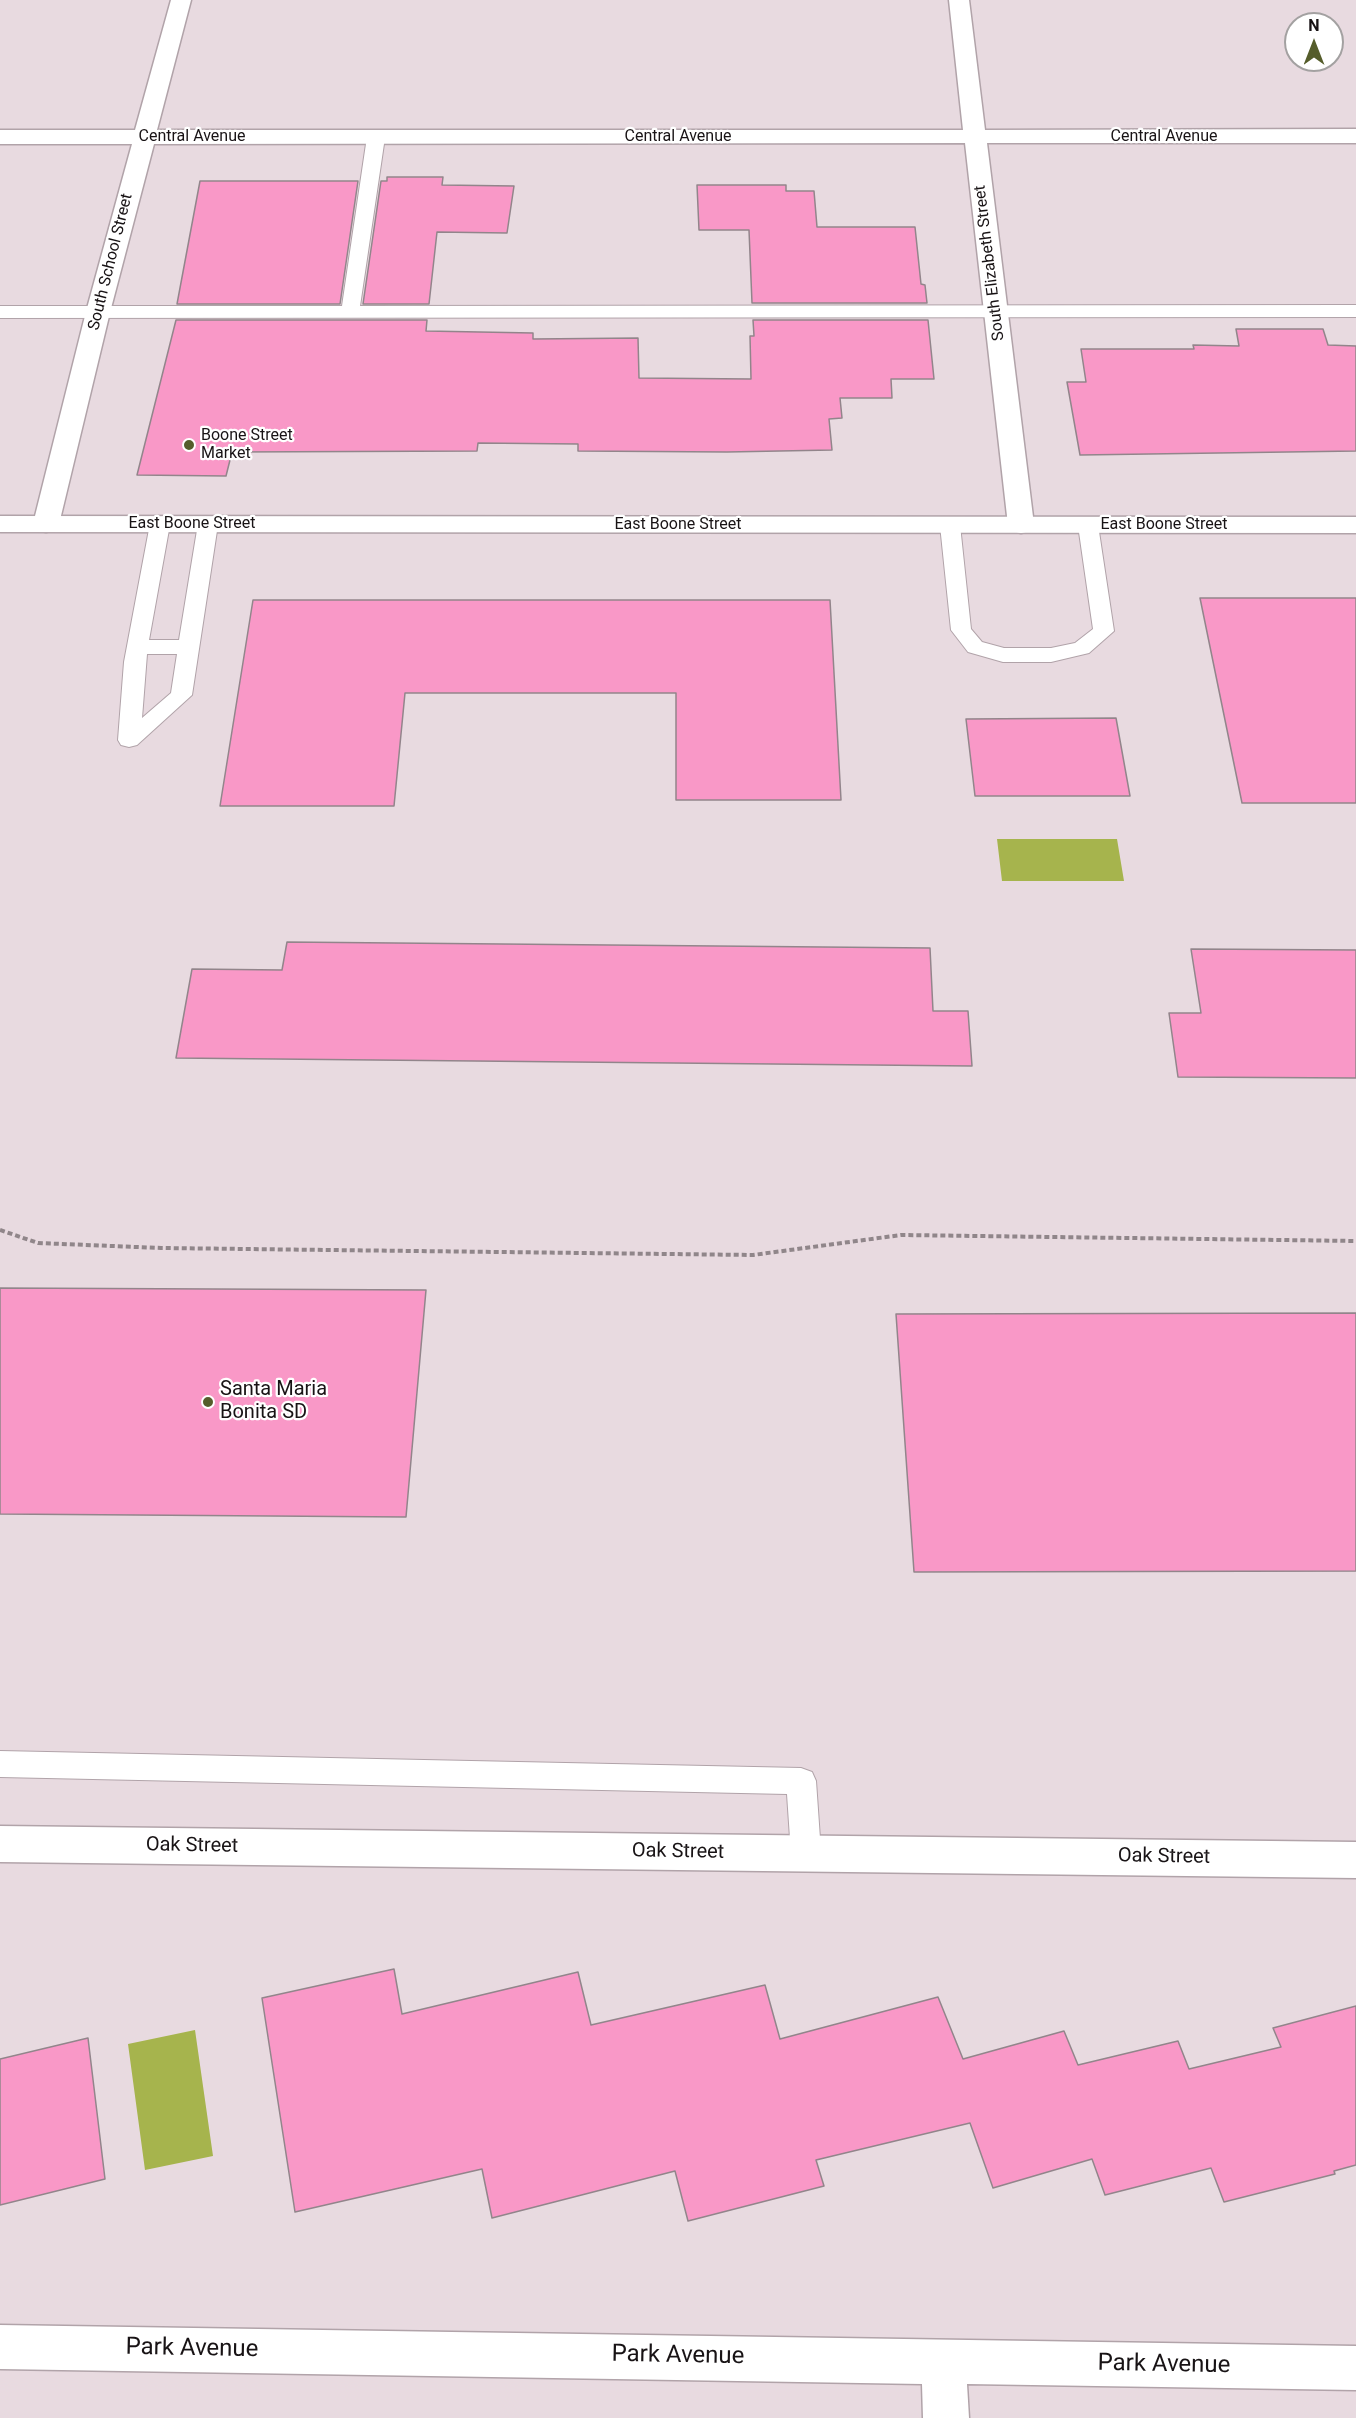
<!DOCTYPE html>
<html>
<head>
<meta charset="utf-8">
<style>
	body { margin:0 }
	#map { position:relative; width:1356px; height:2418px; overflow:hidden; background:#e8dae0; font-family:Roboto,sans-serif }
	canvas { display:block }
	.north { position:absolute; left:1284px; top:12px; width:60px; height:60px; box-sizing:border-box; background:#fff; border:2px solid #a3a1a1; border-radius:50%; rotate:0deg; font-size:16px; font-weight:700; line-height:24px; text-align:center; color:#181315 }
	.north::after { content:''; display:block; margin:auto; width:21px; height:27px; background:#555d2b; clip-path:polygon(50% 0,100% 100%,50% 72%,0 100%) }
</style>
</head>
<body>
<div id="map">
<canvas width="1356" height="2418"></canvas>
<div class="north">N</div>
</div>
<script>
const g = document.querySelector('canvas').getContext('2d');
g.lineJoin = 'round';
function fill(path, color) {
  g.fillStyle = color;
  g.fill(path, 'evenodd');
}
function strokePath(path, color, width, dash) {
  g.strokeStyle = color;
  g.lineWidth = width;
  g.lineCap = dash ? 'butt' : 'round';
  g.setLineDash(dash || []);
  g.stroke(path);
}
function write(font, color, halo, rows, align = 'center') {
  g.font = font + ' Roboto,sans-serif';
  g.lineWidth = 4.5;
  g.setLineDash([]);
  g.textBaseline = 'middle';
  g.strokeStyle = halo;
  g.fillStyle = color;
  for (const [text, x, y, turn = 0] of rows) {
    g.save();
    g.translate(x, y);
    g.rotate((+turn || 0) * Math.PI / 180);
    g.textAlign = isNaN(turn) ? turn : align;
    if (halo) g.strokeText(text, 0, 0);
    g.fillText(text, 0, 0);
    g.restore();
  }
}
fill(new Path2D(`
	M997,839h120l7,42h-122z
	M195,2030l18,126 -68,14 -17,-126z`), '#a6b44d');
const building = new Path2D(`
	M387,177h56l-1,8 72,1 -7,47 -70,-1 -8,72h-66l18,-123h6z
	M200,181h158l-18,123h-163z
	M697,185h89v6h28l3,36h98l6,57 4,1 2,18h-175l-3,-73h-50z
	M176,320h251l-1,11 107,2v6l105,-1 1,40 112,1 -1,-43h4l-1,-16h175l6,59h-43l1,19h-52l2,20 -13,1 3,31 -105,2 -149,-1v-7l-100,-1 -1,8 -245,1 -6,24 -89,-1z
	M1236,329h87l5,16 28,1v105l-276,4 -13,-73h19l-5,-33h113l-1,-4 46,1z
	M1200,598h156v205h-114z
	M253,600h577l11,200h-165v-107h-271l-11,113h-174z
	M1116,718l14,78h-155l-9,-77z
	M287,942l643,6 3,63h35l4,55 -796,-8 16,-89 90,1z
	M1191,949l165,1v128l-178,-1 -9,-64h32z
	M0,1288l426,2 -20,227 -406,-3z
	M1356,1313v258l-442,1 -18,-258z
	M394,1969l8,45 176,-42 13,53 174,-40 15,54 158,-42 25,62 101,-28 14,34 100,-24 11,28 92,-22 -8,-19 83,-22v159l-22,6 1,3 -111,28 -13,-34 -106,27 -13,-36 -99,29 -23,-65 -154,37 8,26 -136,35 -13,-50 -183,47 -10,-49 -187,43 -33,-214z
	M88,2038l17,141 -105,26v-146z`);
fill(building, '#f998c7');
strokePath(building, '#92858b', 1.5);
const service = new Path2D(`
	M376,132l6,1 3,4 -25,169 996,-1v12l-1356,1v-12h342l25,-169 3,-4z
	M160,518l7,2 3,4 -21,116h30l19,-116 3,-4h14l3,4 -26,171 -55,50 -8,2 -8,-2 -3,-5 6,-78 26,-138 3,-4zM147,654h30l-6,39 -29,25z
	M950,519l7,2 3,4 11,104 11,13 22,6h47l24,-5 18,-14 -15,-104 3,-4h14l3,4 16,106 -25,22 -38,9h-48l-35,-10 -17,-22 -11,-105 3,-4z
	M0,1751l801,17 11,4 4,9 5,72 -4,10 -11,4 -11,-4 -4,-10 -4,-59 -787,-17z`);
const minor = new Path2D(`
	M171,0h20l-34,130h806l-14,-130h20l16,130 371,-1v14h-369l47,382 -4,6 -9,2 -9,-2 -4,-6 -43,-382 -811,1 -44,168 -51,212 -4,6 -9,2 -9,-2 -4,-6 53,-212 46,-168h-132v-14h135z
	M0,1826l1356,16v36l-1356,-16z
	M0,2325l1356,21v44l-389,-6 2,34h-46l-1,-34 -922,-15z`);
const tertiary = new Path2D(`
	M0,516l1356,1v16l-1356,-1z`);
strokePath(service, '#b1a3a9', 2);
strokePath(minor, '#b1a3a9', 3);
strokePath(tertiary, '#b1a3a9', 3);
strokePath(new Path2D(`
	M0,1230l38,13 123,5 592,7 148,-20 455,6`), '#90868a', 4, [5, 3]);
fill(service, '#fff');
fill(minor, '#fff');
fill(tertiary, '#fff');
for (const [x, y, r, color] of [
	[189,445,6,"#555d2b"],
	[208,1402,6,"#555d2b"]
]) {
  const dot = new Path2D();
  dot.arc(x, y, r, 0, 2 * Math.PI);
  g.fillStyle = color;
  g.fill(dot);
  strokePath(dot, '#fff', 2);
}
write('16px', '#181315', '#fff', [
	["Central Avenue",192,137],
	["Central Avenue",678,137],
	["Central Avenue",1164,137],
	["South School Street",111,262,-76],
	["South Elizabeth Street",990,263,-97],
	["East Boone Street",192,524],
	["East Boone Street",678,525],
	["East Boone Street",1164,525]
]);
write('16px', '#181315', '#fff', [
	["Boone Street",201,436],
	["Market",201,454]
], 'left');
write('20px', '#181315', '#fff', [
	["Santa Maria",220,1390],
	["Bonita SD",220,1413]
], 'left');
write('20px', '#181315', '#fff', [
	["Oak Street",192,1846,1],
	["Oak Street",678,1852,1],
	["Oak Street",1164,1857,1]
]);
write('24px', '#181315', '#fff', [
	["Park Avenue",192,2349,1],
	["Park Avenue",678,2356,1],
	["Park Avenue",1164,2365,1]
]);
</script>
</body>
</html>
